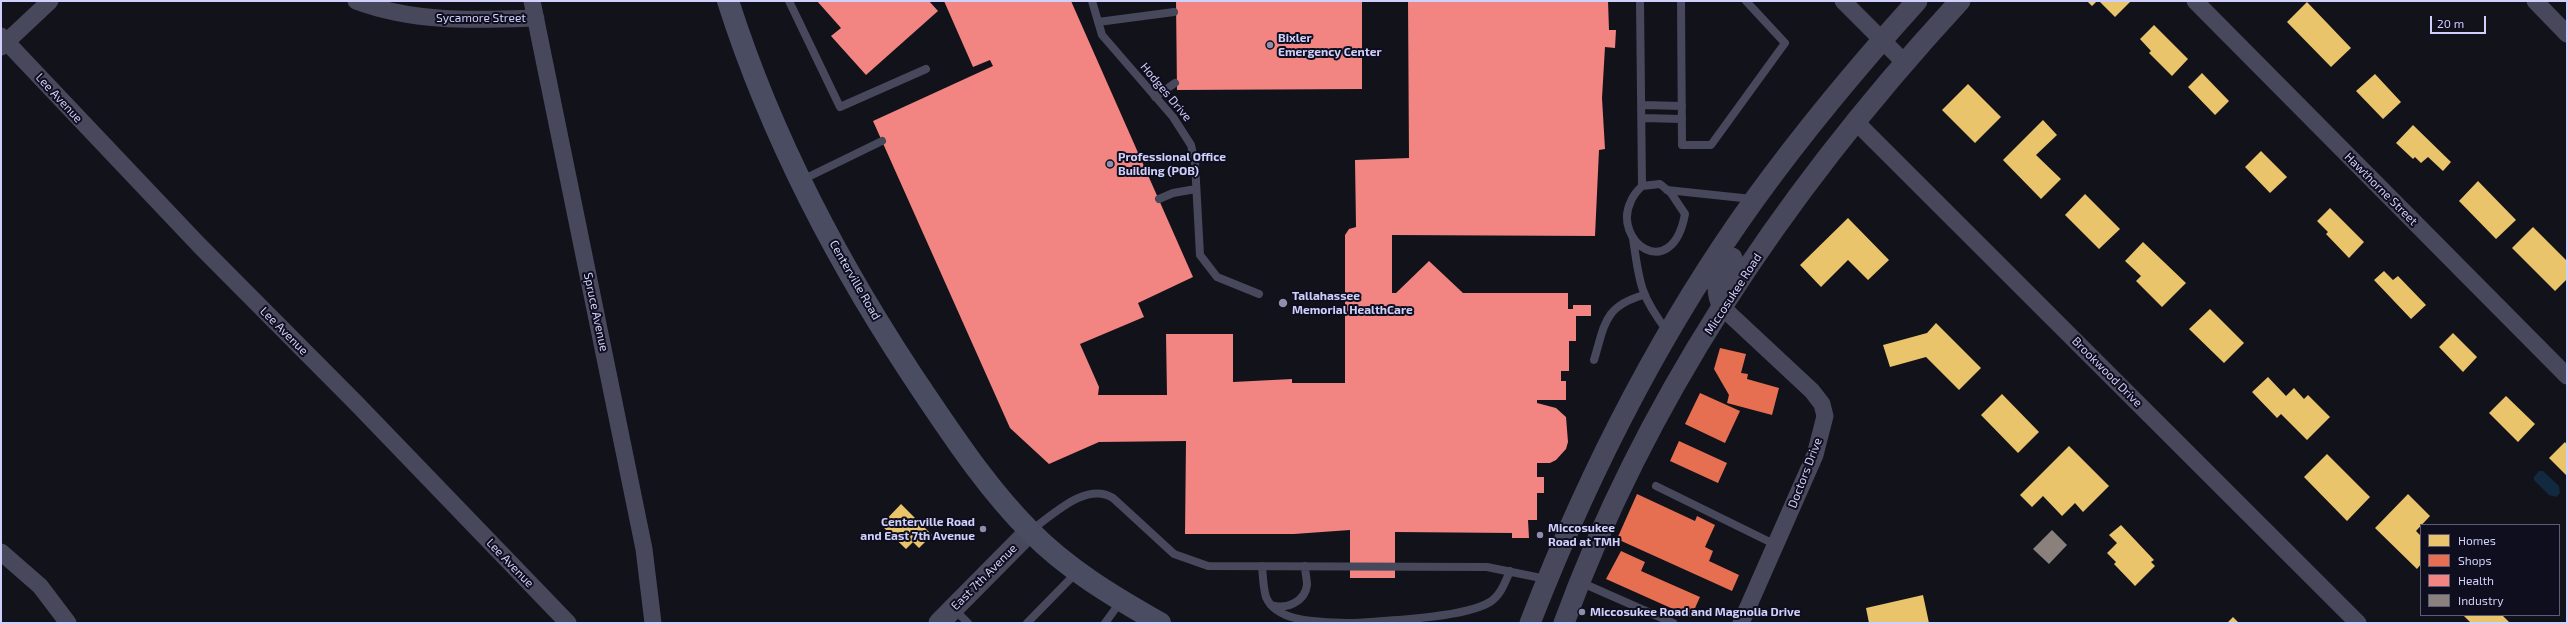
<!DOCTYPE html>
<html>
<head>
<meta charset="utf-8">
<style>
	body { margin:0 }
	#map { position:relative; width:2568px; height:624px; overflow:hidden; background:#12121a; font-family:"Exo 2",sans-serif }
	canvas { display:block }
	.frame { position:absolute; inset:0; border:2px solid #cfd0fb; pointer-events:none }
	.legend { position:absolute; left:2420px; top:524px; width:140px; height:92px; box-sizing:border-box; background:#0f0e1e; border:1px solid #5c5c76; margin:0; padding:5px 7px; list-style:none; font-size:12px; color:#cfd0fb }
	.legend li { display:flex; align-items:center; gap:8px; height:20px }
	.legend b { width:20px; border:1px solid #5c5c76 }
	.scale { position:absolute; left:2430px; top:16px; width:56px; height:18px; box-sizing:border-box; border:2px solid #cfd0fb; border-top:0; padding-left:5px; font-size:12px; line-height:14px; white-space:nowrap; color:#cfd0fb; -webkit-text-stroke:3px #0f0e1e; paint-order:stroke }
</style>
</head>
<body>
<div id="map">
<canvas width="2568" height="624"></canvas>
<div class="frame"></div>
<ul class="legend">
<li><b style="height:11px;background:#e9c46a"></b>Homes</li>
<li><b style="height:11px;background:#e76f51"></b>Shops</li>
<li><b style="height:11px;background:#f28482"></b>Health</li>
<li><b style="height:11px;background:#8a817c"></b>Industry</li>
</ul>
<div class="scale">20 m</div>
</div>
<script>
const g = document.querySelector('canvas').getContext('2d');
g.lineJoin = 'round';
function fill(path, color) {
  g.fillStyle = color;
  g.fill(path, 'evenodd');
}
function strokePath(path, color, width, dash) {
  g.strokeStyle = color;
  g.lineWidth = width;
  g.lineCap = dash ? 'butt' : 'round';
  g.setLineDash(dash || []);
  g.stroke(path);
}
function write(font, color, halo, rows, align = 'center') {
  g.font = font + ' "Exo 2",sans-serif';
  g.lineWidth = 4;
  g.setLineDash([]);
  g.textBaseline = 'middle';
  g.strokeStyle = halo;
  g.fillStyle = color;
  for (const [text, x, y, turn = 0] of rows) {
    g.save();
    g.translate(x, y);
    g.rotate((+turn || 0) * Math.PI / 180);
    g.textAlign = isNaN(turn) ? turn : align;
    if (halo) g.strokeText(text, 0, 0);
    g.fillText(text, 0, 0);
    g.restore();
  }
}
fill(new Path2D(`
	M2539,471h4l16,15 1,7 -4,4 -7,-2 -15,-15v-3z`), '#122a3f');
fill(new Path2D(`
	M2087,1h10l-5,5z
	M2099,1h32l-16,16z
	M2307,2l44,46 -20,19 -44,-45z
	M2154,25l34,34 -16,17 -23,-23 2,-2 -11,-12z
	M2202,73l27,28 -14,14 -27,-28z
	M2375,74l26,28 -18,17 -27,-28z
	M1968,84l33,33 -26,26 -33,-33z
	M2043,120l14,15 -21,20 25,24 -20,20 -38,-39z
	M2413,125l38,37 -8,9 -15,-14 -7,6 -6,-6 -2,2 -17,-16z
	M2261,151l26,26 -17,16 -25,-26z
	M2478,181l38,39 -20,19 -37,-38z
	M2085,194l35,35 -21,20 -34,-34z
	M2330,208l34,34 -15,16 -23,-24 2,-2 -11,-11z
	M1848,218l41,42 -21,20 -20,-20 -27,27 -21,-22z
	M2533,227l34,34v18l-12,12 -43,-43z
	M2143,242l43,41 -24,24 -26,-26 5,-5 -16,-15z
	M2384,271l9,9 5,-4 28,29 -15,14 -37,-39z
	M2210,309l34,34 -20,20 -35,-34z
	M1936,323l45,45 -22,22 -33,-33 -36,10 -7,-22 44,-12z
	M2453,333l24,24 -14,15 -24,-25z
	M2268,377l18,19 8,-8 10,11 4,-4 22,22 -23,23 -26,-26 -4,4 -25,-26z
	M2002,394l37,38 -21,21 -37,-38z
	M2506,396l29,28 -17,18 -29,-29z
	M2565,442l2,3v31l-18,-18z
	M2069,446l40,40 -26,26 -8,-9 -13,13 -19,-20 -11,11 -12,-12z
	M2327,454l43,43 -23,24 -43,-44z
	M2408,494l22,22 -14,15 5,5v28l-4,5 -42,-41z
	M901,504l31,31 -13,13 -6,-6 -7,7 -25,-24z
	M2121,525l33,35 -3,2 4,4 -20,20 -21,-22 2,-2 -9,-9 10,-10 -8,-8z
	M1923,595l6,28h-60l-3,-15z
	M2463,615h39l8,8h-39z
	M2233,617l6,6h-12z`), '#e9c46a');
fill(new Path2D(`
	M1720,348l26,6 -5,19 7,1 -1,5 32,9 -7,27 -45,-12 2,-8 -15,-26z
	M1700,393l40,18 -15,32 -40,-19z
	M1679,441l48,22 -9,20 -48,-22z
	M1637,494l58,27 2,-5 18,9 -10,22 8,4 -4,10 30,14 -7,16 -115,-52z
	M1621,551l24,11 -4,9 59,26 -9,20 -85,-38z`), '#e76f51');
fill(new Path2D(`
	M817,1h112l9,10 -72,64 -35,-39 10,-8z
	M944,1h127l122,276 -55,26 6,14 -64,27 19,43 -1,8h69l-1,-61h67v48l59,-3v4h53v-148l4,-6 7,-2 -1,-67 54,-2 -1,-157h200l1,29h7l-1,18 -10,-1 -3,51 3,51 -6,1 -4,86 -203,-1v58h4l33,-32 34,32h105v16h5v-4h18v11h-15v25h-7v30h-8v10h5v19h-29v3l19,5 10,9 2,25 -2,7 -10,11 -6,3h-13v14h7v16h-7v27h-9l1,18h-17v-5l-117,-1v46h-45v-48l-56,4h-109l1,-93 -87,1 -50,22 -39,-36 -137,-307 120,-55 -3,-6 -17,7z
	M1176,1h186v88l-185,1z`), '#f28482');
fill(new Path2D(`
	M2052,530l15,15 -18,19 -16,-15z`), '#8a817c');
strokePath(new Path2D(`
	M789,1l51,106 86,-38
	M1092,1l10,34 71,82 18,28 4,18 5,92 17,22 42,17
	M1640,1l2,185c-4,4 -9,9 -11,15 -20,40 41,84 54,13l-14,-21 -11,-9 -18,2
	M1681,1l1,144h29l74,-102 -39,-42
	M1098,22l76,-10
	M1155,97l20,-14
	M1642,105l40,1
	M1642,118l40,1
	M802,180l80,-39
	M1667,190l85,9
	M1159,199l14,-6 23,-4
	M1633,238c6,44 7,58 35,94
	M1594,360c11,-36 10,-54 50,-65
	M1656,486l120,59
	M1030,531c22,-15 56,-50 83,-33l61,56 34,12 279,1 59,12
	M1262,566c1,10 1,21 4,31 11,27 58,25 84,26
	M1580,582l93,41
	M1271,605c15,5 34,-3 36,-20 0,-6 -2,-13 -2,-19
	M954,609l14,14
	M1027,623l50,-51
	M1105,623l16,-22
	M1352,623c32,-2 112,-5 138,-21 11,-7 15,-20 20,-31`), '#47485b', 8);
strokePath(new Path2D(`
	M356,1c59,22 118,19 180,17
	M532,1l112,548 9,74
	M1843,1l61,61
	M2195,1l372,375
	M2535,1l32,33
	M1,36l198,209 158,159 211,219
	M1,47l49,-46
	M1855,121l503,502
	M1723,308l89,83 10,13 3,12 -10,39 -74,168
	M1,552l39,34 28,37`), '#47485b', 17);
strokePath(new Path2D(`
	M1723,308c-10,-23 -4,-31 9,-50
	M939,623l91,-92
	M1530,623c58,-149 132,-295 225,-424 50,-69 105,-135 162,-198
	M1564,623c85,-232 229,-441 396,-622`), '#47485b', 21);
strokePath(new Path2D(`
	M728,1c45,141 117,276 200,398 31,46 63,93 102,132 37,38 84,66 130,92`), '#4a4d61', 22);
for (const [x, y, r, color] of [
	[1270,45,4,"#8d8eac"],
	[1110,164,4,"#8d8eac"],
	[1283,303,5,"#8d8eac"],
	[983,529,4,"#8d8eac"],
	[1540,535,4,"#8d8eac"],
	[1582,612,4,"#8d8eac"]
]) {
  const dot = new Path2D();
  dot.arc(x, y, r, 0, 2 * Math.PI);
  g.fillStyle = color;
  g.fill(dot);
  strokePath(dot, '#0f0e1e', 1.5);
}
write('12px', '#cfd0fb', '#0f0e1e', [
	["Sycamore Street",481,18],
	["Hodges Drive",1166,92,50],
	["Lee Avenue",59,98,47],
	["Hawthorne Street",2381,189,45],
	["Centerville Road",855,280,60],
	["Miccosukee Road",1733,294,-57],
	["Spruce Avenue",596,312,78],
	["Lee Avenue",284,331,45],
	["Brookwood Drive",2107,372,45],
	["Doctors Drive",1805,473,-69],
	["Lee Avenue",510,563,46],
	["East 7th Avenue",984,577,-45]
]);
write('bold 12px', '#cfd0fb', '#0f0e1e', [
	["Bixler",1278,38],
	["Emergency Center",1278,52],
	["Professional Office",1118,157],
	["Building (POB)",1118,171],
	["Tallahassee",1292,296],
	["Memorial HealthCare",1292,310],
	["Centerville Road",975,522,"right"],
	["and East 7th Avenue",975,536,"right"],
	["Miccosukee",1548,528],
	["Road at TMH",1548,542],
	["Miccosukee Road and Magnolia Drive",1590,612]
], 'left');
</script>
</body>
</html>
